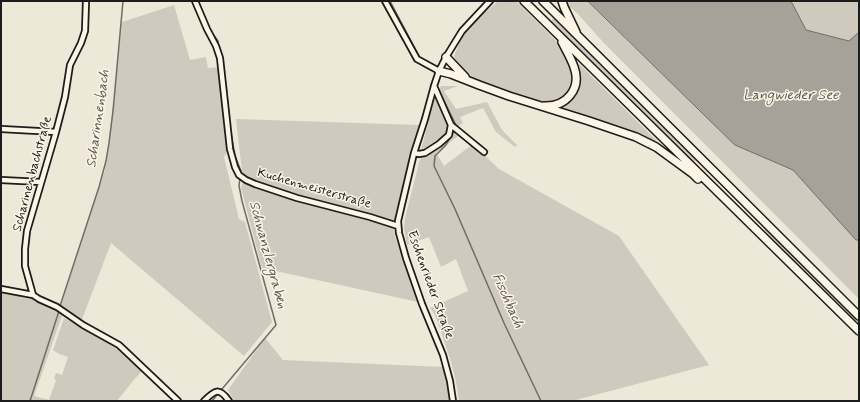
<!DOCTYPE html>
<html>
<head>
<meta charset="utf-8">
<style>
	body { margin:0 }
	#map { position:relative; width:860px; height:402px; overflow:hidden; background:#eee8d9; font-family:Mynerve,sans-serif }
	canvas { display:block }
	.frame { position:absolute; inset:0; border:2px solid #1c1c1c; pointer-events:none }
</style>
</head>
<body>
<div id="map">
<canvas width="860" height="402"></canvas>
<div class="frame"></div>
</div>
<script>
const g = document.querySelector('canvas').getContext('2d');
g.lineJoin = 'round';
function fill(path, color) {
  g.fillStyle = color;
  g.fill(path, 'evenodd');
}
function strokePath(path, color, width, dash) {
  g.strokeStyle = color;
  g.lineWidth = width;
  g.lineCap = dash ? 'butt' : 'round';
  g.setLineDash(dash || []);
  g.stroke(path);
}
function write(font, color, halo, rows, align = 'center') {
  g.font = font + ' Mynerve,sans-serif';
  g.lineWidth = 3;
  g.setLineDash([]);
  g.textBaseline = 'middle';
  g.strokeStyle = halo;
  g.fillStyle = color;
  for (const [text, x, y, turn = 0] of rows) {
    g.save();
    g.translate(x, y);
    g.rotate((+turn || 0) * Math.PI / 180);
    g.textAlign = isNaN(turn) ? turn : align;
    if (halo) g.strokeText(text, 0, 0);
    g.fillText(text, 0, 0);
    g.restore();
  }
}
fill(new Path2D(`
	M498,1h18l156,155 -29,-18 -159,-52c-12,-8 -26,-16 -30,-30l9,-21 10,-12z
	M562,1h26l147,143 58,26 63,70h3v59l-256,-257 -26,-29z
	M797,1h62v31l-10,9 -44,-11 -13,-27z
	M174,5l16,55 16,-3 2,11 11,-1 9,84 -4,6 15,62 6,3 27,100 -28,34 -133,-113 -30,79 -21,-15 45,-137 10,-82 7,-66z
	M555,17l143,142 -5,4 -143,-141z
	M441,86h17l-14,5 12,18 31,-7 15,28 15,15 -2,2 -19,-15 -13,-24 -23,9 3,6 -6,4 5,6 -26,20 8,13 29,-22 26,25 120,67 90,129 -137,36h-113c-3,-30 -14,-57 -24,-86l-5,-7 38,-17 -12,-32 -15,8 -12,-30 -22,8 -3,-16 1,-11 15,-59 20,-15 10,-9 3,-11 -15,-32z
	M435,96l15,30c-2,3 -3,6 -5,9 -4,5 -18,14 -24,15z
	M236,119l184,6 -15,50 -11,52 1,10 23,65 -156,-34 -21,-80 2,-8z
	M766,228l93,92v6l-96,-95z
	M1,292c4,0 10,0 14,2 7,3 10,6 19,4l29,15 -29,83 15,4 7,-20 -2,-1 2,-6 6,2 6,-18 -9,-3 -6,-4 11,-32 55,32 23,21 -10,11 -15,19h-116z
	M265,338l18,22 161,7 6,34h-216l-6,-11z`), '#cfcabd');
const water = new Path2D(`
	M588,1h203l15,29 43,11 10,-9v208h-3l-63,-70 -58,-25z`);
fill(water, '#a7a299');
strokePath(water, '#6f6c67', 1);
strokePath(new Path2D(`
	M198,1l9,22
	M390,1l29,55
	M210,30l8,11 1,9
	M224,73l2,13 4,42 5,28 6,15 -1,2
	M440,93l16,32
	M454,131l-8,14 -11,11 -1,10 21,43 49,114 37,78
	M60,306l39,-119 7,-26 3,-18 4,-32 10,-110
	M222,389l54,-64 -34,-124 -3,-15 1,-8
	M30,401l29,-90
	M212,401l5,-6`), '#6f6c67', 1.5);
const minor = new Path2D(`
	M86,1l-1,30 -4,12 -11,22 -5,32 -9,35 -29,99 -2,18v17l8,29 6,4 18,8 26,18 36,20 59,56
	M195,1l12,28 9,17 4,12 10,91 5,18 4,8 7,5 9,4 42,14 73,19 28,9
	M385,1l32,58 22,12
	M451,125l33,27
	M1,129l55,3
	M414,153l5,1 6,-1 14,-9 10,-9 2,-10 -17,-39
	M1,180l40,2
	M1,289l32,6
	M204,401c11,-11 15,-14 25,0
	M453,401l-3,-20 -7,-26 -21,-51 -16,-46 -7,-25 -1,-12 16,-68 11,-34 9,-33 5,-15 7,-14 16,-26 28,-30`);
const highway = new Path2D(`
	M524,1l335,330
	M543,1l316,315
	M562,1l2,6 12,25
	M446,57l19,20
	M439,71l12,3 28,11 30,11 80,25 47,16 20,10 37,27 5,5
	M544,106c22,1 38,-17 30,-39 -3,-9 -8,-17 -12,-25`);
strokePath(minor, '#1c1c1c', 8);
strokePath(highway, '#1c1c1c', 10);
strokePath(minor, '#fcf5e5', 4.5);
strokePath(highway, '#fcf5e5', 7);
write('13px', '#1c1c1c', '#fcf5e5', [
	["Scharinenbachstraße",33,174,-75],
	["Kuchenmeisterstraße",314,189,16],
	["Eschenrieder Straße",430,285,70]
]);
write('italic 14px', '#5b5854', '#fcf5e5', [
	["Langwieder See",791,96],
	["Scharinnenbach",99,119,-82],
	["Schwanzlergraben",267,255,75],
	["Fischbach",507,301,66]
]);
</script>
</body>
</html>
